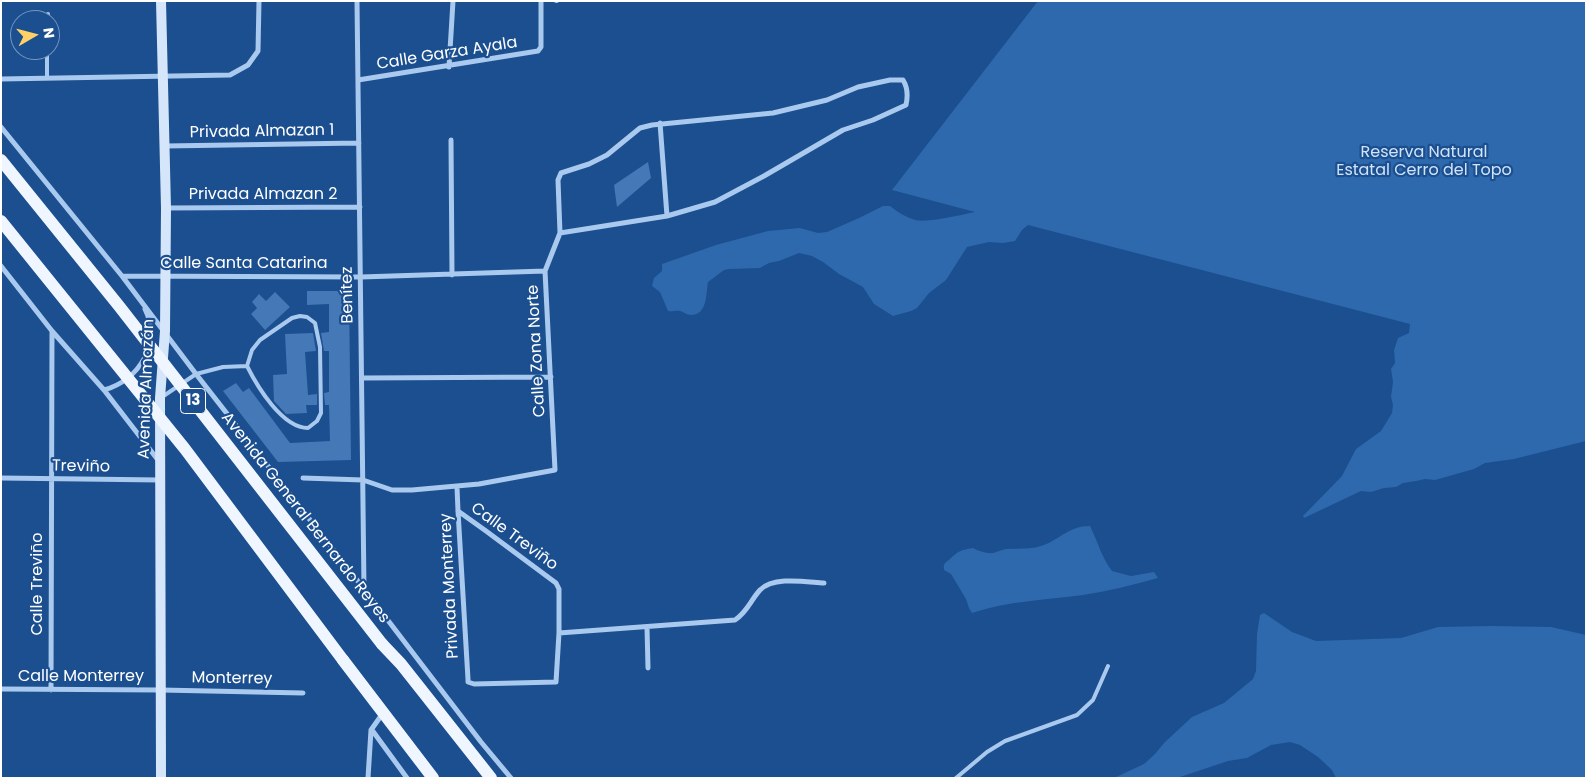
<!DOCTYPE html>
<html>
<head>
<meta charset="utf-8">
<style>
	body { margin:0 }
	#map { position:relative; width:1587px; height:779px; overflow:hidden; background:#1b4f8f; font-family:Poppins,sans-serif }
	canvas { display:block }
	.frame { position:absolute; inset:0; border:2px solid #fff; pointer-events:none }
	.north { position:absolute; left:10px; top:10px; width:50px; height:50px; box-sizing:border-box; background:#1b4f8f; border:1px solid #7695bc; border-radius:50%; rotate:82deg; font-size:14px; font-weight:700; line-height:20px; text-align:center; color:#fff }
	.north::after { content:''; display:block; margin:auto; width:18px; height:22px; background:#ffd166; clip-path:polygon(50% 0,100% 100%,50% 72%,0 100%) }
</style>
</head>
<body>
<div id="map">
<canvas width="1587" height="779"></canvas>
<div class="frame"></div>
<div class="north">N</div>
</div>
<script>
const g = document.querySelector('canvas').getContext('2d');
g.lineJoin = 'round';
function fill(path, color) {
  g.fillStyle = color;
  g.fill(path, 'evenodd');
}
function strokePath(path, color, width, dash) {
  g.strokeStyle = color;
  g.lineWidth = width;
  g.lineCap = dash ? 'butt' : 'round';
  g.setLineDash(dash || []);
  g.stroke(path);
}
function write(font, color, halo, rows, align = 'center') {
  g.font = font + ' Poppins,sans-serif';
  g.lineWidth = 4.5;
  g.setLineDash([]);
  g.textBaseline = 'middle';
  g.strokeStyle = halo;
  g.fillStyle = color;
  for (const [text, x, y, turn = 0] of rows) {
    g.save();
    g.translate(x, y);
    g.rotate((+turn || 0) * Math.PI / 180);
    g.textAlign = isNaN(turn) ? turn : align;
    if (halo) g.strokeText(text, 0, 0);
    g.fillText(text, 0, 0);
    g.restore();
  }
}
fill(new Path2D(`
	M1038,1h548v440l-72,18 -29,4 -11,6 -39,11 -10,-1 -9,2 -13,2 -7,4 -12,1 -13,4 -10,-1 -57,27 -1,-2 39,-40 14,-27 25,-18 11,-18 1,-8 -2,-8 2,-15 -2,-13 4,-6 -1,-13 4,-12 11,-5 1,-9 -382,-99 -6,5 -7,11 -12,2 -14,-1 -22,5 -21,33 -17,13 -12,15 -6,3 -18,5 -19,-12 -11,-17 -24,-13 -16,-12 -11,-6 -13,-3 -20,8 -10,2 -9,5 -31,1 -5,1 -16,12c-2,10 0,33 -17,33 -4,0 -7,-3 -11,-4 -5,-1 -8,1 -12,0l-8,-19 -8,-6 2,-8 8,-7v-7l54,-19 52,-14 32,-3 18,5 9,-1 32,-14 24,-12h7c7,6 16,11 25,14 12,3 46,-5 60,-8l-83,-22z
	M1090,526c8,16 11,30 22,45l19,5 23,-4 4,6c-25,7 -50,13 -75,17 -38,5 -75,6 -111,18l-3,-5 -3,-9 -15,-25 -7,-4c-1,-7 1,-7 6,-11 8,-8 11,-9 23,-11 5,3 10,4 15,5 6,1 12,-3 18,-4 12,-1 24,1 35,-3 19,-6 27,-20 49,-20z
	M1264,613l28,19 24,9 85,-3 37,-11 53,-1 60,1 35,8v143h-250l-4,-8 -14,-13 -18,-12 -10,-3 -19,3 -24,13 -19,3 -51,17h-63l30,-14 11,-10 9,-11 28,-26 32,-14 29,-24 3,-8 1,-37 3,-19z`), '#2e69ad');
fill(new Path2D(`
	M648,162l3,16 -34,29 -3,-22z
	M307,291h42l2,169 -73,2 -55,-71 13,-8 7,9 6,-4 41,55 40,-2 -1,-36h-4l-1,-12 5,-1v-41h-5l-3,-18 8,-1v-28l-22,1z
	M275,292l15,15 -25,23 -14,-16 6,-6 -5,-6 7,-8 7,7z
	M313,333l3,18 -11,1 3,43 9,-1v11h-11l1,8 -21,1 -12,-13 -1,-26 14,-1 -2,-40z`), '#4478b7');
strokePath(new Path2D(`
	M556,1h1
	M48,20v-6
	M47,78v-28
	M300,316l7,1 8,6 5,24 1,66 -4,8 -9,7c-26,0 -51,-42 -61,-62l5,-16 8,-10 32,-22z
	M162,397l34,-23 27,-7 24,-1
	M956,778l31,-26 18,-11 72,-26 16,-15 15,-34`), '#a9c9ee', 4);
strokePath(new Path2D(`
	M357,1l7,587
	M449,67l4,-66
	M1,79l229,-4 18,-10 10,-14 1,-50
	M358,80l180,-29 3,-4v-46
	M660,123l7,93
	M1,127l121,149 74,98 168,215 117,153 30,36
	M451,140l1,135
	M165,146l194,-3
	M166,208l194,-1
	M1,266l51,65 52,59 54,70
	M122,276l239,1 184,-6
	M362,378l189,-1
	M104,390c35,-10 58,-46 41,-81
	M1,478l159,2
	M303,478l60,2 29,10h20l67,-6 76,-14 -10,-199 15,-38 -2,-53 3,-7 28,-9 18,-9 33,-27 12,-3 121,-12 54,-13 31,-13 32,-7h13c5,8 5,16 3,25l-33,15 -30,10 -79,46 -49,26 -48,14 -107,17
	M457,487l1,24 10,168v3l6,2 82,-2 3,-49v-44l-3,-6 -70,-52 -28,-20
	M647,627l1,41
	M559,633l176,-13c13,-9 15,-19 25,-30 14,-14 46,-8 64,-7
	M1,689l160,1 142,3
	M51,690l1,-359
	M372,730l35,48
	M368,778l3,-48 12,-17`), '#a9c9ee', 5);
strokePath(new Path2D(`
	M161,778l-1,-380 5,-67 1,-123 -5,-207`), '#d6e6fa', 10);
strokePath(new Path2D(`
	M382,644l19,20 90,114
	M343,660l90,118`), '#f0f6ff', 12);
strokePath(new Path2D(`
	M1,160l118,146 263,338
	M1,221l184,228 158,211`), '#f0f6ff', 12);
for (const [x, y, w] of [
	[193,401,25]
]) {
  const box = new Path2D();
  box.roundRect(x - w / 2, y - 12.5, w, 25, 4);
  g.fillStyle = '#1b4f8f';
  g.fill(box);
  strokePath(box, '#fff', 1);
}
write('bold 15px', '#fff', null, [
	["13",193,401]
]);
write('16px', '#fff', '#1b4f8f', [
	["Calle Garza Ayala",447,54,-9],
	["Privada Almazan 1",262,132,-1],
	["Privada Almazan 2",263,195],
	["Calle Santa Catarina",244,264],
	["Benítez",348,295,-91],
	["Calle Zona Norte",537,351,-93],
	["Avenida Almazán",147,389,-88],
	["Treviño",81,467,1],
	["Avenida General Bernardo Reyes",305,518,52],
	["Calle Treviño",514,537,36],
	["Calle Treviño",38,584,-90],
	["Privada Monterrey",450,586,-93],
	["Calle Monterrey",81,677],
	["Monterrey",232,679,1]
]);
write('16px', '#cfe3fa', '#1b4f8f', [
	["Reserva Natural",1424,153],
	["Estatal Cerro del Topo",1424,171]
]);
</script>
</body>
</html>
